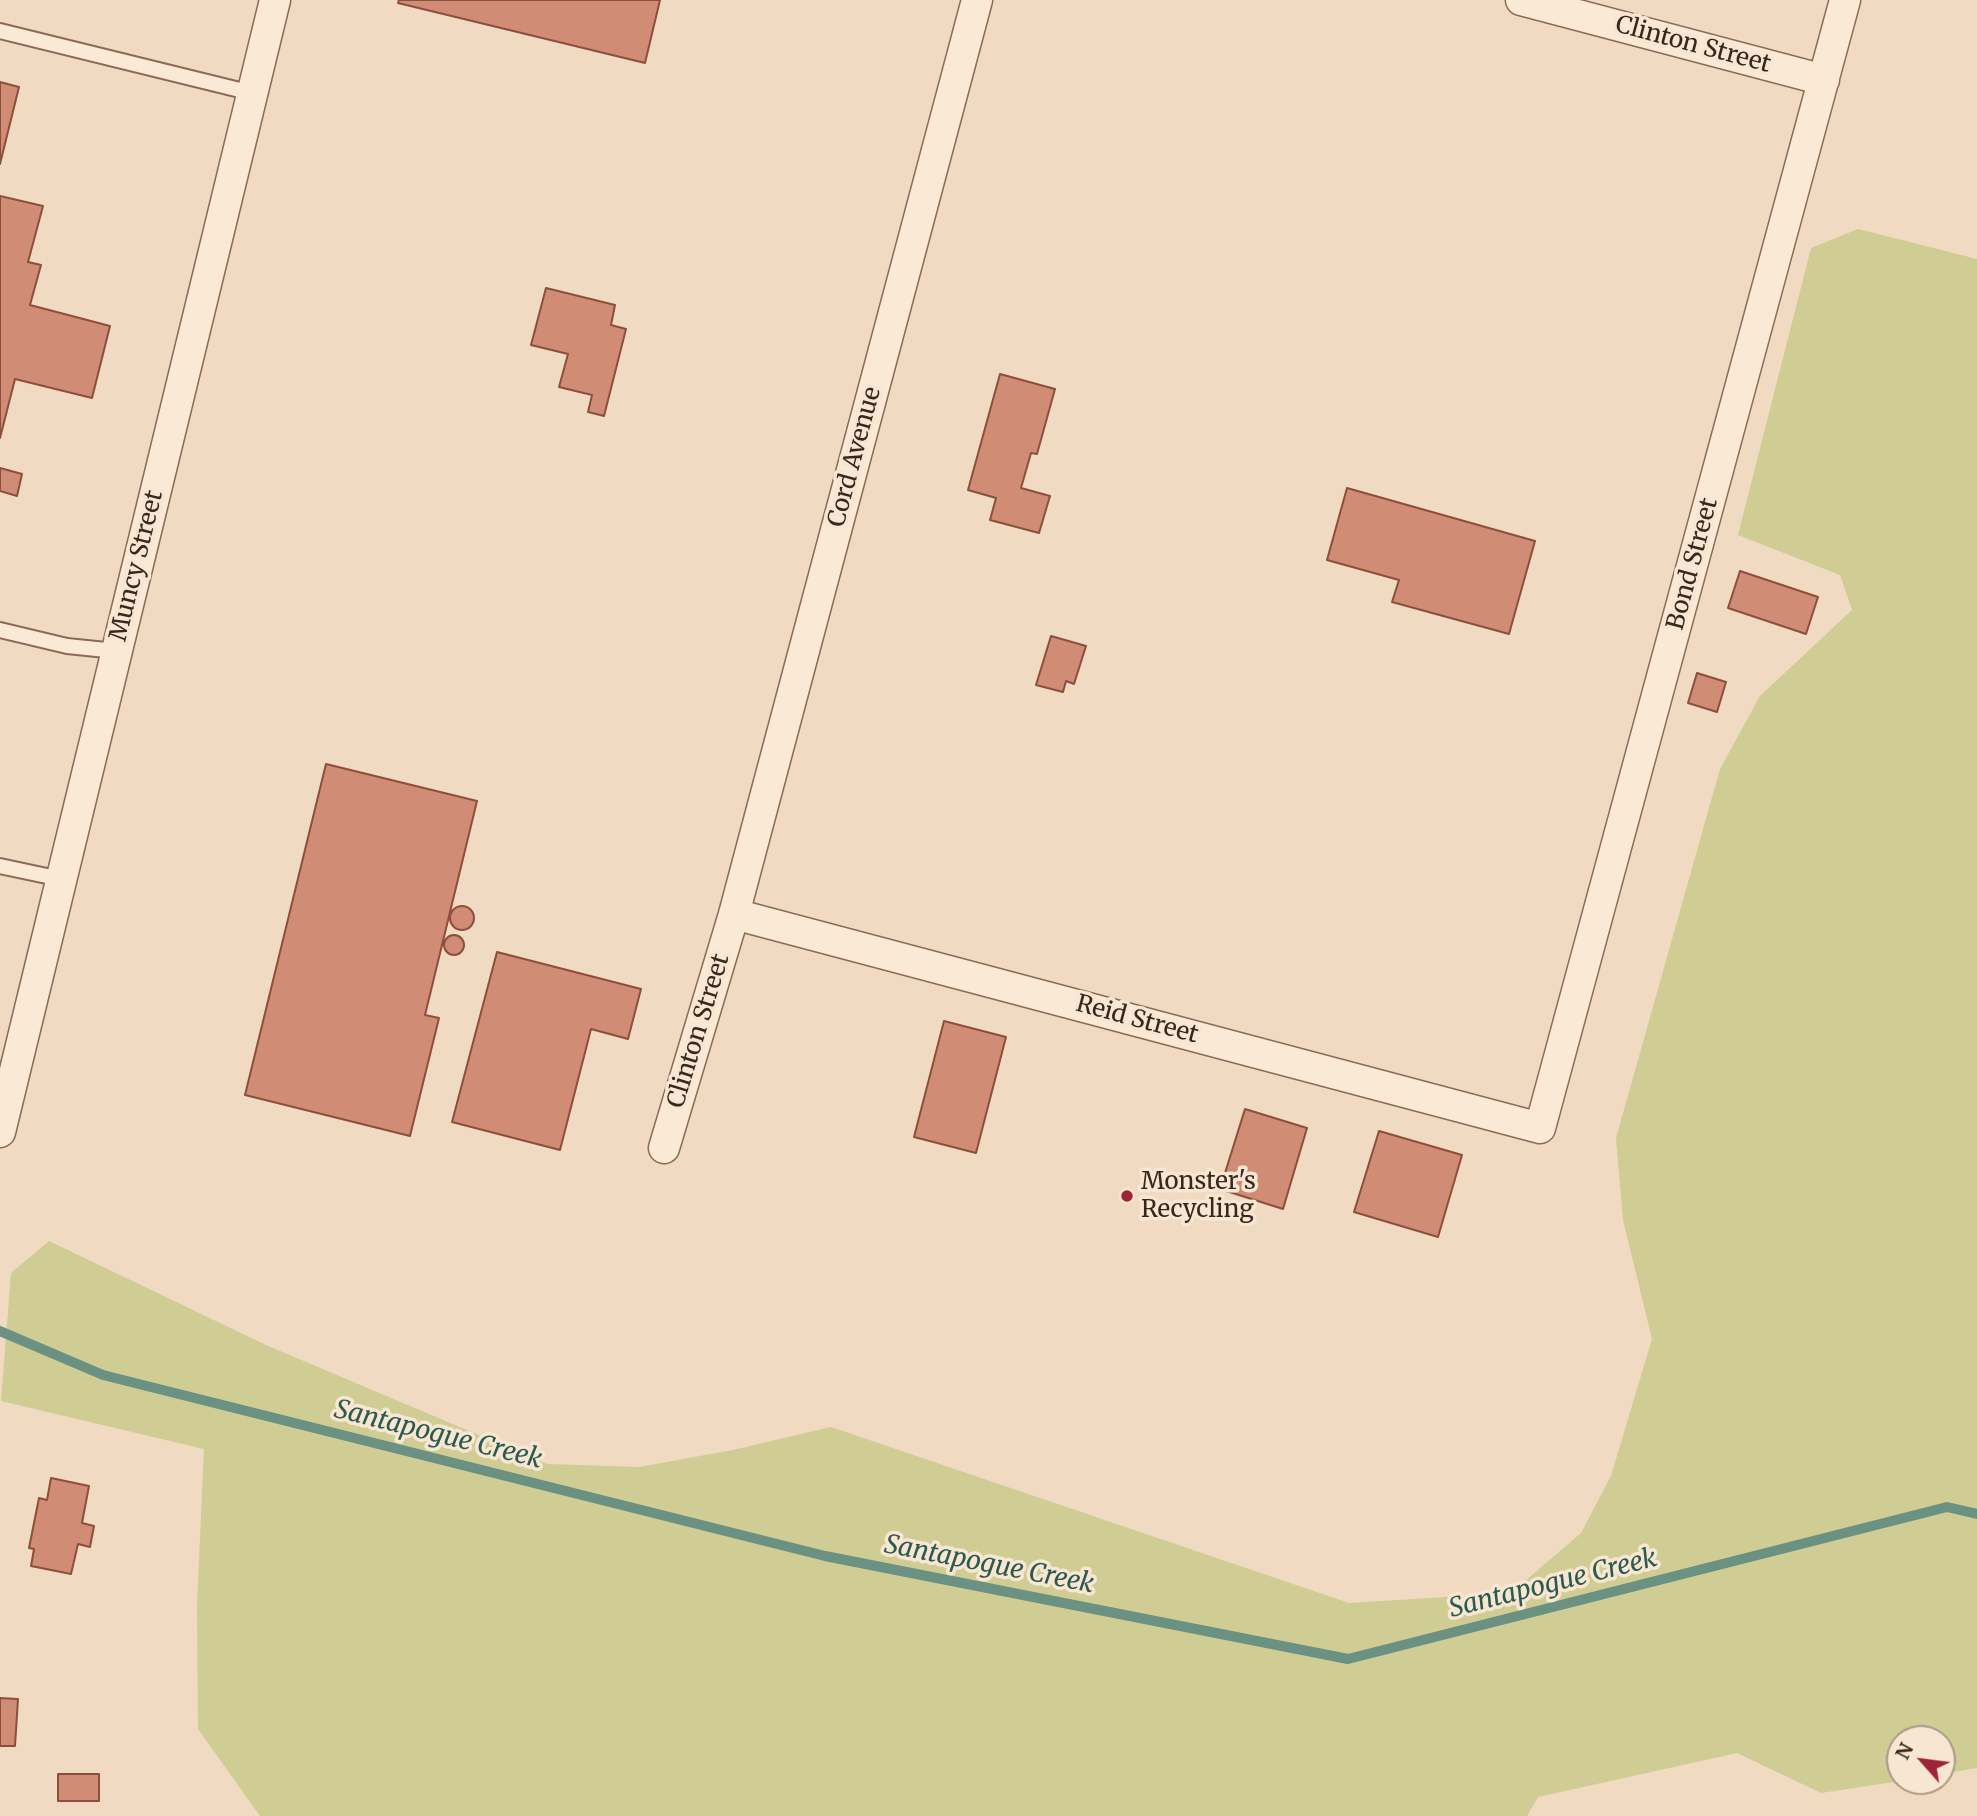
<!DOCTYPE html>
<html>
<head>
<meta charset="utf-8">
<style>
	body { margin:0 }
	#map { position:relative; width:1977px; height:1816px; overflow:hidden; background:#f0dac1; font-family:Merriweather,serif }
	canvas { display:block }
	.north { position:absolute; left:1886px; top:1725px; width:70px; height:70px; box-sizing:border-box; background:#f7e6d1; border:2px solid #ab9989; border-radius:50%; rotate:298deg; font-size:19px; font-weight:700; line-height:28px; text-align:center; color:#39261d }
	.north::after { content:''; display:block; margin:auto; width:24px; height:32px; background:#9d2438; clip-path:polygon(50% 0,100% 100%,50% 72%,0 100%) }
</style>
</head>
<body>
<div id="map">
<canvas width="1977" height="1816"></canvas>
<div class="north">N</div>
</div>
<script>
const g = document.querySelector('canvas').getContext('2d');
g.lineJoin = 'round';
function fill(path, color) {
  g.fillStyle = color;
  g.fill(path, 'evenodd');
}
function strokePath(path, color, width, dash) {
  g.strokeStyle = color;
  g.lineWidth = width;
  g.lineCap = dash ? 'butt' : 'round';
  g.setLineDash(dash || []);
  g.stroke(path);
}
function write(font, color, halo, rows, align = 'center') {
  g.font = font + ' Merriweather,serif';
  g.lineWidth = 7;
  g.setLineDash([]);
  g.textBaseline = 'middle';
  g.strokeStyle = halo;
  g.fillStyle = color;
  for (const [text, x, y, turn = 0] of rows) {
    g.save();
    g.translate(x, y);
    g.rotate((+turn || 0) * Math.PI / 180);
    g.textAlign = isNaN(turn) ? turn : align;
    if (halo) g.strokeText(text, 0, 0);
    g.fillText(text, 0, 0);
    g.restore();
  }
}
fill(new Path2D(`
	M1858,229l119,30v1509l-35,6v-35h-42v42l-79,12 -84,-40 -199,44 -11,19h-1267l-62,-87 -1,-123 7,-157 -203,-48 10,-128 38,-32 217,104 281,119 92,3 94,-17 98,-23 518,176 162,-10 70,-60 30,-57 41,-137 -29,-119 -7,-82 104,-369 40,-73 92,-86 -12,-35 -102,-40 73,-287z`), '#cfcc94');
strokePath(new Path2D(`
	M0,1331l103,44 722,181 523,103 599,-152 30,7`), '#6a9181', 10);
const building = new Path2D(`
	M399,0h261l-15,63 -247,-60z
	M0,82l19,5 -19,77z
	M0,196l43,10 -15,56 13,3 -11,40 80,21 -18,72 -77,-19 -15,59z
	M546,288l69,17 -4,20 15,4 -22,87 -16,-4 4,-17 -33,-8 9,-33 -37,-9z
	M1000,374l55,15 -18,65 -6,-1 -10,35 29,8 -11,37 -49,-13 6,-22 -28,-8z
	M0,468l22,6 -5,22 -17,-5z
	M1347,488l188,53 -26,93 -117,-32 7,-22 -72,-20z
	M1740,571l78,26 -12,37 -78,-26z
	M1051,636l35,10 -12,38 -8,-3 -3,11 -27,-7z
	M1697,673l29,9 -9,30 -29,-9z
	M326,764l151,37 -52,214 14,3 -29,118 -165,-41z
	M450 918a12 12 0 1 1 24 0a12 12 0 1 1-24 0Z
	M444 945a10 10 0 1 1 20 0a10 10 0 1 1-20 0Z
	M497,952l144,37 -13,50 -37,-10 -31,121 -108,-28z
	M944,1021l62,16 -30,116 -62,-16z
	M1245,1109l62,19 -24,81 -63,-20z
	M1379,1131l83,24 -24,82 -84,-25z
	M51,1478l38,8 -7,37 12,3 -4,21 -12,-3 -7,30 -40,-8 3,-17 -5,-1 10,-50 8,2z
	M0,1698l18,1 -3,47h-15z
	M58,1774h41v27h-41z`);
fill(building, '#d08c75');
strokePath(building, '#8b4f3c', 2);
const service = new Path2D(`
	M0,31l252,62
	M0,630l67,16 49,5
	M0,866l61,13`);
const minor = new Path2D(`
	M1521,0l303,80
	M734,914l806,214 305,-1128
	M0,1132l275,-1132
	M664,1148l70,-234 243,-914`);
strokePath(service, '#8b6a57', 18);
strokePath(minor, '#8b6a57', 33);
strokePath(service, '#fae9d4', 14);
strokePath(minor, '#fae9d4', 30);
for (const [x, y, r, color] of [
	[1127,1196,7,"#9d2438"]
]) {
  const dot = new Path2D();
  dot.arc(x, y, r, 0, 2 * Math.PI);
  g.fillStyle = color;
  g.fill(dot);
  strokePath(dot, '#f7e6d1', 2.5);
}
write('24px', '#39261d', '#f7e6d1', [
	["Clinton Street",1693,45,15],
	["Cord Avenue",855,457,-75],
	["Bond Street",1693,564,-75],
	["Muncy Street",137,566,-76],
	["Reid Street",1137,1020,15],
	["Clinton Street",699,1031,-73]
]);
write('24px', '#39261d', '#f7e6d1', [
	["Monster's",1141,1182],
	["Recycling",1141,1210]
], 'left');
write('italic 26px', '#2b5a4f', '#f7e6d1', [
	["Santapogue Creek",438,1435,14],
	["Santapogue Creek",989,1565,11],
	["Santapogue Creek",1553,1584,-14]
]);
</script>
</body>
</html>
